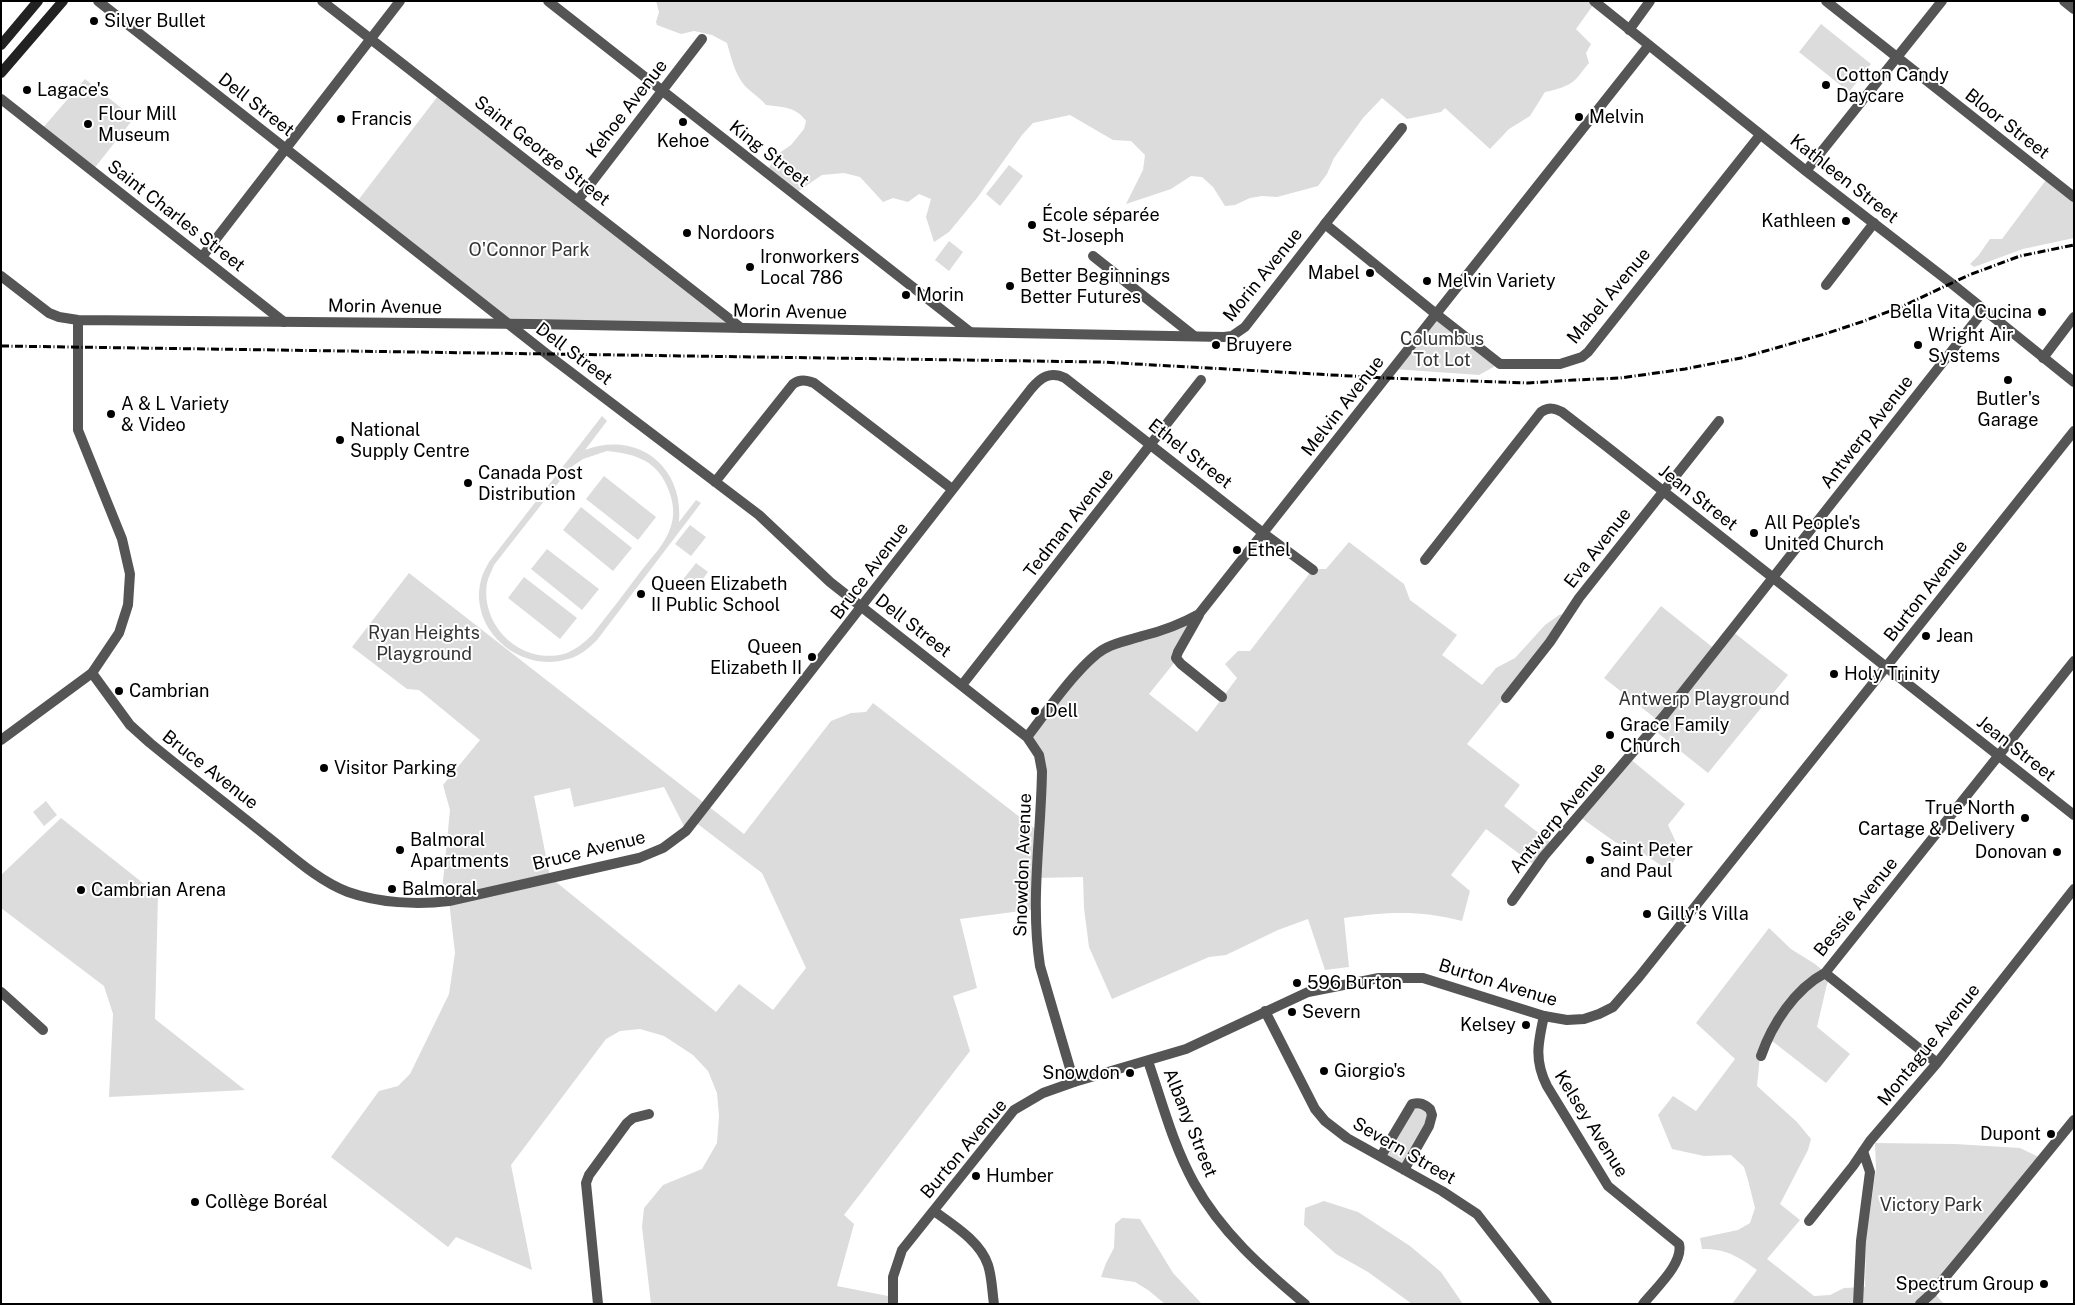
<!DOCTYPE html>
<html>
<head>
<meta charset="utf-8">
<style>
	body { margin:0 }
	#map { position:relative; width:2075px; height:1305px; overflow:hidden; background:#fff; font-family:"Public Sans",sans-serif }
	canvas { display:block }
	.frame { position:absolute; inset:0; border:2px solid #000; pointer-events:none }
</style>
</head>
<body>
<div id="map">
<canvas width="2075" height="1305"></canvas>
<div class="frame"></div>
</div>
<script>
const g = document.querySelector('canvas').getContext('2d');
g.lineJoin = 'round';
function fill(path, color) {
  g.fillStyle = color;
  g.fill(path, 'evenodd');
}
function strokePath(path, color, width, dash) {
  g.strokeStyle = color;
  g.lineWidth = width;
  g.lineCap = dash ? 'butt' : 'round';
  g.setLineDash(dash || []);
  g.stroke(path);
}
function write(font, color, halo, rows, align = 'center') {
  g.font = font + ' "Public Sans",sans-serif';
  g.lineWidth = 4;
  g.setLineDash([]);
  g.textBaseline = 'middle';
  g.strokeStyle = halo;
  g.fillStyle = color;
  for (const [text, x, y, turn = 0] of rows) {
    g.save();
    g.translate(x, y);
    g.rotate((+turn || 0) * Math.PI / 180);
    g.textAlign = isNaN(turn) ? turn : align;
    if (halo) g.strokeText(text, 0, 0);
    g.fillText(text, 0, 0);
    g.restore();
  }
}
fill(new Path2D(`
	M656,1h940l-20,28 15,15 -5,9 3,10c-5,5 -8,11 -13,16 -8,8 -21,11 -31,13l-15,24 -21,13 -19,20 -45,-41 -4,4 -34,7 -25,-21 -19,20 -29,40 -7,16 -9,12 -41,11 -15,-1 -12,2 -15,7 -10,1 -12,-19 -11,-10 -11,-1 -20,13 -45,15 17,-34 2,-15 -14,-14 -18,-1 -43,-25 -37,8 -11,12 -45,63 -28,34 -15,10 -8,-25 5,-18 -12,-5 -11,8 -15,-4 -10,4 -23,-25 -16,-4 -22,2 -28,19 -27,-22 8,-16 16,-11 13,-16 2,-8c-9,-14 -24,-14 -40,-16 -6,-7 -14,-12 -21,-19 -10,-11 -14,-29 -18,-43l-15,-8 -18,-4 -13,3 -24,-9 -1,-3 3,-10z
	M1821,24l50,40 -22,28 -50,-40z
	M85,79l49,39 -41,52 -52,-40z
	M441,92l301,235 -234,-4 -152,-120z
	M1009,165l14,11 -23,30 -14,-12z
	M2049,176l25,20v42l-51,11 -49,18 -4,-3 8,-8 12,-17h12z
	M949,241l14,11 -14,19 -14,-11z
	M1436,316l61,49 -18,10 -85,-6z
	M602,416l5,5 -22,29c52,-20 99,16 94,72l17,-22 5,3 -104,137c-8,8 -17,16 -29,19 -47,15 -100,-29 -87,-79 1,-6 5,-12 8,-18zM607,451c23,2 47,8 58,31 7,14 11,29 6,44 -5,17 -19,31 -30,45 -16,22 -33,43 -49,64 -7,7 -16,14 -25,18 -44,14 -87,-26 -80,-70 1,-6 5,-12 7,-18l76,-97 13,-9z
	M604,476l52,41 -18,23 -52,-41z
	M581,507l51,41 -19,23 -50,-41z
	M690,525l16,12 -15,19 -16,-12z
	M1349,542l55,42 6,16 47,35 -15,20 40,30 14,-17 19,-10 30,-33 14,-10 10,-3 -64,85 -38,47 53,41 -16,21 50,39 -17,22 -51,-38 -35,46 19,16 -8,30c-44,-11 -73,-9 -118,-3l5,49 -24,3 -17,-51 -30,11 -52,25 -17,2 -97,42 -23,-52 -5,-39 -1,-31 -46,1 -1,31 -76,10 17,69 -24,8 17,55 -126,164 10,9 -17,62 56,11v7h-242l-9,-77 2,-19 19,-23 39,-16 15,-26 2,-27 -2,-23 -9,-22 -15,-16 -29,-19 -24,-7 -20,2 -14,8 -95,126 21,105 -76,-33 -8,10 -117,-90 48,-66 19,-5 12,-12 39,-80 6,-41 -6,-52h-8l9,-91 -7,-25 37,-45 -61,-50 -12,-1 -55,-42 57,-74 335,261 87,-113 20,-8 15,-1 7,-9 166,129 4,-61 -15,-34 64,-78 108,-45 -22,44 -29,36 48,38 40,-54 -12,-14 13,-13h12l63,-82h13zM664,787l22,43 9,-8 67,51 44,95 -33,42 -34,-26 -23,28 -166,-135 -16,-81 36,-8 4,19z
	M547,549l52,40 -17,21 -51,-41z
	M696,563l12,9 -14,19 -13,-9z
	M524,577l53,41 -17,21 -52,-41z
	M1661,606l55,44 16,-19 56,44 -80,98 -54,-43 6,-8 -56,-44z
	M1629,758l56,46 -17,21 12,26 -12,19 -24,-16 -29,-12 -35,-25z
	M46,801l11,14 -13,11 -11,-14z
	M61,818l97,77 -3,124 90,71 -136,7 4,-83 -9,-28 -103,-78v-33z
	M1769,928l22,21 24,15 16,13 -4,7 -10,43 33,27 -24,29 -59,-46 -7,19 -3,30 40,36 14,17 -3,11 -28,54 20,16 -33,39 47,37 16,-1 14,-7 21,-1 1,-49 10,-69 -1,-26 80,1 65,4 25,12 -109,135 8,9h-212l25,-34c-20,-14 -30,-21 -55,-21l-2,-11 38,-8 12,-7 5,-15 -7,-28 -4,-13 -13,-12 -27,1 -32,-7 -14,-34 15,-19 23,15 39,-52 -39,-36z
	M1419,1103l12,12 -27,53 -22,-12z
	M1324,1201l34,11 52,34 31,26 22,32h-51l-44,-32 -32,-18 -32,-29 1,-17z
	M1122,1218l18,1 33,54 29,31h-37l-17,-14 -13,-8 -34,-5 5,-14 8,-15 1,-24z`), '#dcdcdc');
strokePath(new Path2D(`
	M98,1l450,354 211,160 71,67 197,155 12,18 3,16c-1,66 -12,130 -2,195l34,116
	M322,1l419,327
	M548,1l422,331
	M1826,1l248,196
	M2064,1l10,8
	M1,99l283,223
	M578,200l124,-161
	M1325,224l77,-96
	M1093,256l101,80
	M202,257l198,-256
	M1826,285l48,-62
	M2043,358l31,-41
	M715,482l78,-98c7,-5 13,-4 21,-1l138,106
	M1425,560l116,-148c8,-5 13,-4 21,0l44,34 468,369
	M1199,615l-21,37 -2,6 5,6 41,33
	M92,673l38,52 20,18c39,32 79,63 119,95 24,19 50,43 79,54 31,11 69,13 101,9l190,-43 24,-10 23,-17 345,-442c10,-12 19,-18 34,-11l198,155 50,37
	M962,685l239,-305
	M1506,698l44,-56 29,-44 140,-177
	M1027,737c18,-23 55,-77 79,-89 11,-6 24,-8 36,-12 21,-5 39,-12 57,-22l237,-300 64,50h60l22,-7 6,-5 172,-217
	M1512,901l32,-45 119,-139 321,-407
	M1825,973l112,90
	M1,992l42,38
	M1265,1011l50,98 10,12 22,17 95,53 35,23 70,90
	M1544,1016c-6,27 -10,44 3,70l61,100 71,58c5,19 -24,45 -36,60
	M1761,1056c11,-32 34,-67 64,-83l249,-312
	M1148,1061c14,41 25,84 46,122 27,49 68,85 111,121
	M1381,1156l31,-52c8,-2 12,0 18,5l2,6 -3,11 -25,44
	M934,1211c19,14 46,30 54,54 4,12 4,26 6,39
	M1809,1221l44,-55 17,-25 67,-78 137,-174
	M598,1304l-12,-121 3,-8 38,-52 6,-5 16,-4
	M1858,1304l3,-63 9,-69 -7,-21`), '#555', 10);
strokePath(new Path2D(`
	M1594,1l212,170 145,112 123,99
	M1629,30l21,-29
	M1806,171l136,-170
	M1,276l48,37 10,4 19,3 454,4 692,13 8,-1 13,-9 80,-103 111,90 213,-269
	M1,740l91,-67 27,-40 9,-28 2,-31 -8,-35 -44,-109v-110
	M893,1304v-27l9,-27 112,-140 29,-17 31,-11 112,-33 122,-57 71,-14h44l121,38 23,4 17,-1 15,-5 14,-7 26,-30 435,-546
	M1920,1304l12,-11 34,-41 108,-132`), '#555', 10);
strokePath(new Path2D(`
	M1,45l37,-44
	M1,73l62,-72`), '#222', 10);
strokePath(new Path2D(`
	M1,346l1100,16 285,16 142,5 46,-3 46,-2 65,-9 56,-11 87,-25 36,-12 39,-15 66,-31 51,-19 54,-11`), '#000', 3, [8, 2.5, 1, 2.5]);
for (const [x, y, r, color] of [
	[94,21,5,"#000"],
	[1826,85,5,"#000"],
	[27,90,5,"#000"],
	[1579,117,5,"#000"],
	[341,119,5,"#000"],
	[683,122,5,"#000"],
	[88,124,5,"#000"],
	[1846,221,5,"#000"],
	[1032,225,5,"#000"],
	[687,233,5,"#000"],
	[750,267,5,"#000"],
	[1370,273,5,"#000"],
	[1427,281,5,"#000"],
	[1010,286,5,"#000"],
	[906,295,5,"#000"],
	[2042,312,5,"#000"],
	[1216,345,5,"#000"],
	[1918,345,5,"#000"],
	[2008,380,5,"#000"],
	[111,414,5,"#000"],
	[340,440,5,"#000"],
	[468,483,5,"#000"],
	[1754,533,5,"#000"],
	[1237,550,5,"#000"],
	[641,594,5,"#000"],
	[1926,636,5,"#000"],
	[812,657,5,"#000"],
	[1834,674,5,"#000"],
	[119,691,5,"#000"],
	[1035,711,5,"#000"],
	[1610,735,5,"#000"],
	[324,768,5,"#000"],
	[2025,818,5,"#000"],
	[400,850,5,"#000"],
	[2057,852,5,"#000"],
	[1590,860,5,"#000"],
	[392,889,5,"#000"],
	[81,890,5,"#000"],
	[1647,914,5,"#000"],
	[1297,983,5,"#000"],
	[1292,1012,5,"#000"],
	[1526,1025,5,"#000"],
	[1324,1071,5,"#000"],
	[1130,1073,5,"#000"],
	[2051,1134,5,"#000"],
	[976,1176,5,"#000"],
	[195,1202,5,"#000"],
	[2044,1284,5,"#000"]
]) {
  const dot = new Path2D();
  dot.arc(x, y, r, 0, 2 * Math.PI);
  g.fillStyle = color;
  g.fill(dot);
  strokePath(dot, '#fff', 2);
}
write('18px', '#000', '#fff', [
	["Silver Bullet",104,21],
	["Cotton Candy",1836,75],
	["Daycare",1836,96],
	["Lagace's",37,90],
	["Flour Mill",98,114],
	["Museum",98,135],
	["Melvin",1589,117],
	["Francis",351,119],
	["Kehoe",683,141,"center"],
	["École séparée",1042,215],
	["St-Joseph",1042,236],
	["Kathleen",1836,221,"right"],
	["Nordoors",697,233],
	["Ironworkers",760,257],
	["Local 786",760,278],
	["Mabel",1360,273,"right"],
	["Better Beginnings",1020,276],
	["Better Futures",1020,297],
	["Melvin Variety",1437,281],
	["Morin",916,295],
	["Bella Vita Cucina",2032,312,"right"],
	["Wright Air",1928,335],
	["Systems",1928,356],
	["Bruyere",1226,345],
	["Butler's",2008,399,"center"],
	["Garage",2008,420,"center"],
	["A & L Variety",121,404],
	["& Video",121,425],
	["National",350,430],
	["Supply Centre",350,451],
	["Canada Post",478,473],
	["Distribution",478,494],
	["All People's",1764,523],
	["United Church",1764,544],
	["Ethel",1247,550],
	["Queen Elizabeth",651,584],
	["II Public School",651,605],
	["Jean",1936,636],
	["Queen",802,647,"right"],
	["Elizabeth II",802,668,"right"],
	["Holy Trinity",1844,674],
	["Cambrian",129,691],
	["Dell",1045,711],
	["Grace Family",1620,725],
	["Church",1620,746],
	["Visitor Parking",334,768],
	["True North",2015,808,"right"],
	["Cartage & Delivery",2015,829,"right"],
	["Balmoral",410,840],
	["Apartments",410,861],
	["Saint Peter",1600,850],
	["and Paul",1600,871],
	["Donovan",2047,852,"right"],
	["Balmoral",402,889],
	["Cambrian Arena",91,890],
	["Gilly's Villa",1657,914],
	["596 Burton",1307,983],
	["Severn",1302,1012],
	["Kelsey",1516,1025,"right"],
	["Giorgio's",1334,1071],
	["Snowdon",1120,1073,"right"],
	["Dupont",2041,1134,"right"],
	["Humber",986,1176],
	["Collège Boréal",205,1202],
	["Spectrum Group",2034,1284,"right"]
], 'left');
write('18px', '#000', '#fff', [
	["Dell Street",256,105,38],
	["Kehoe Avenue",627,109,-52],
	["Bloor Street",2007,124,38],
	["Saint George Street",542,151,38],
	["King Street",769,154,38],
	["Kathleen Street",1844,179,38],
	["Saint Charles Street",176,216,38],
	["Morin Avenue",1263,275,-51],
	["Mabel Avenue",1609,296,-50],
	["Morin Avenue",385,307,1],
	["Morin Avenue",790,312,1],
	["Dell Street",574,354,37],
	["Melvin Avenue",1343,406,-52],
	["Antwerp Avenue",1867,432,-52],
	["Ethel Street",1190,454,38],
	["Jean Street",1698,498,38],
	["Tedman Avenue",1069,523,-52],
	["Eva Avenue",1598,548,-52],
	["Bruce Avenue",870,571,-53],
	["Burton Avenue",1926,591,-52],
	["Dell Street",913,626,38],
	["Jean Street",2016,749,38],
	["Bruce Avenue",210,770,38],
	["Antwerp Avenue",1558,818,-50],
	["Bruce Avenue",589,851,-14],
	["Snowdon Avenue",1023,865,-88],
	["Bessie Avenue",1856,907,-51],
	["Burton Avenue",1498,983,17],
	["Montague Avenue",1929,1045,-51],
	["Albany Street",1190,1123,68],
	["Kelsey Avenue",1591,1124,58],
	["Burton Avenue",964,1149,-50],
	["Severn Street",1404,1151,30]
]);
write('18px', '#333', '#fff', [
	["O'Connor Park",529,250],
	["Columbus",1442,339],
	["Tot Lot",1442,360],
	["Ryan Heights",424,633],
	["Playground",424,654],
	["Antwerp Playground",1704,699],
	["Victory Park",1931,1205]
]);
</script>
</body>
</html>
